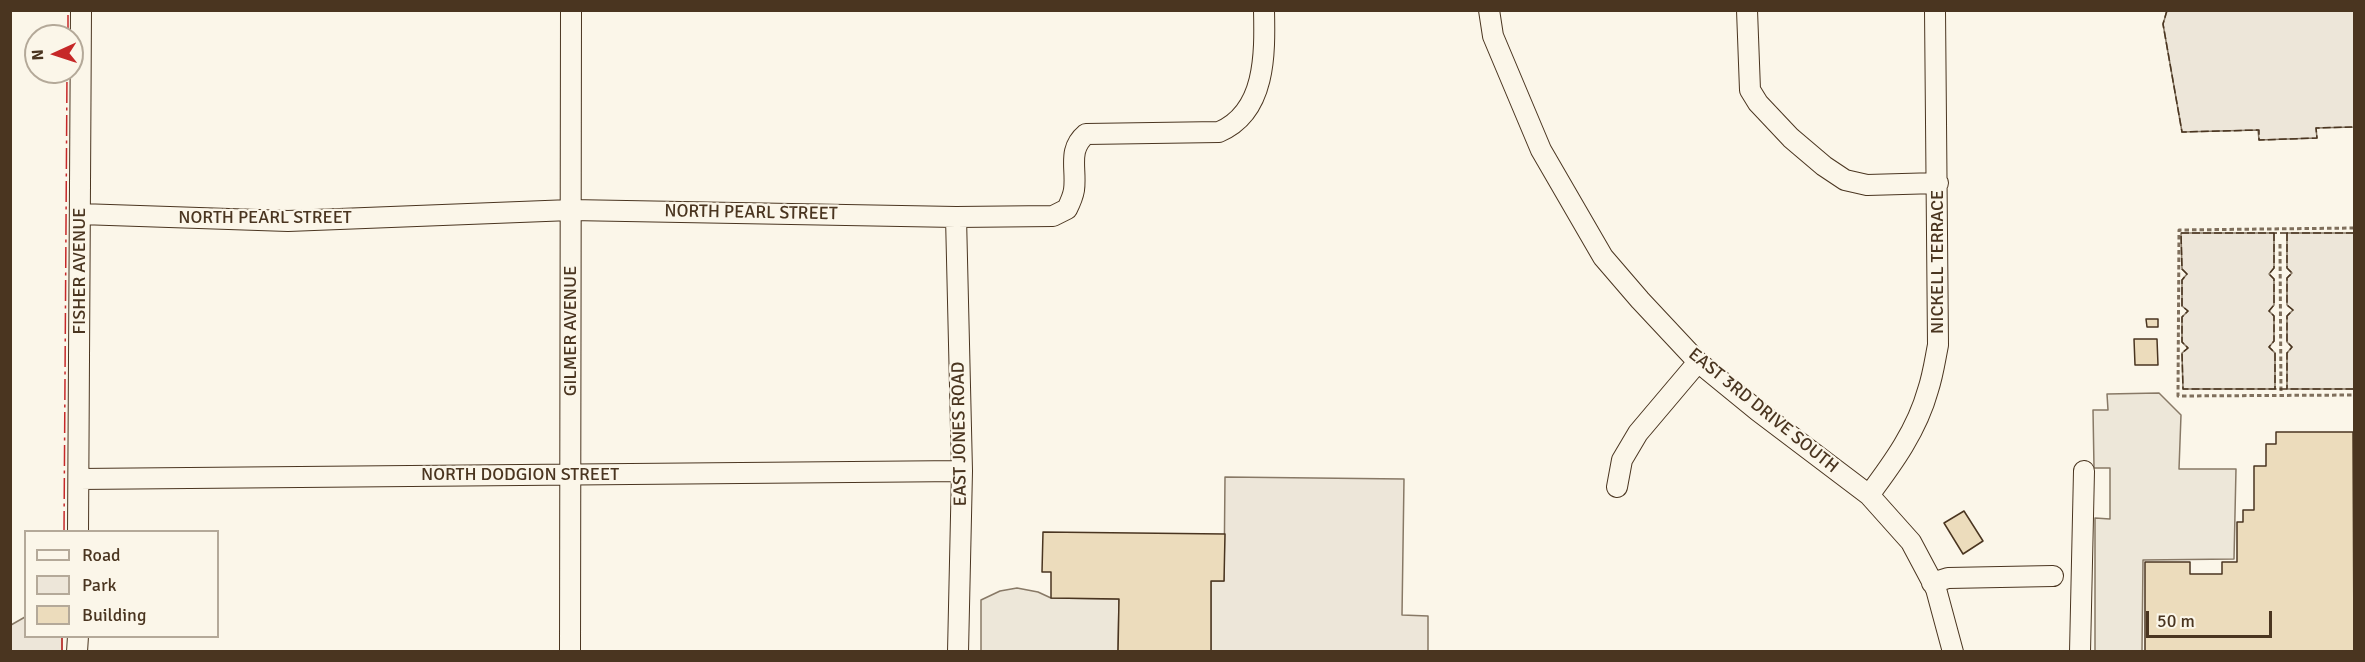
<!DOCTYPE html>
<html>
<head>
<meta charset="utf-8">
<style>
	body { margin:0 }
	#map { position:relative; width:2365px; height:662px; overflow:hidden; background:#fbf6e9; font-family:Signika,sans-serif }
	canvas { display:block }
	.frame { position:absolute; inset:0; border:12px solid #4a3520; pointer-events:none }
	.legend { position:absolute; left:24px; top:530px; width:195px; height:108px; box-sizing:border-box; background:#fbf6e9; border:2px solid #b4a999; margin:0; padding:8px 10px; list-style:none; font-size:18px; color:#4a3520 }
	.legend li { display:flex; align-items:center; gap:12px; height:30px }
	.legend b { width:30px; border:2px solid #b4a999 }
	.north { position:absolute; left:24px; top:24px; width:60px; height:60px; box-sizing:border-box; background:#fbf6e9; border:2px solid #b4a999; border-radius:50%; rotate:267deg; font-size:16px; font-weight:700; line-height:24px; text-align:center; color:#4a3520 }
	.north::after { content:''; display:block; margin:auto; width:21px; height:27px; background:#c62828; clip-path:polygon(50% 0,100% 100%,50% 72%,0 100%) }
	.scale { position:absolute; left:2146px; top:611px; width:126px; height:27px; box-sizing:border-box; border:3px solid #4a3520; border-top:0; padding-left:8px; font-size:18px; line-height:21px; white-space:nowrap; color:#4a3520; -webkit-text-stroke:4px #fbf6e9; paint-order:stroke }
</style>
</head>
<body>
<div id="map">
<canvas width="2365" height="662"></canvas>
<div class="frame"></div>
<ul class="legend">
<li><b style="height:8px;background:#fbf6e9"></b>Road</li>
<li><b style="height:16px;background:#ede6d9"></b>Park</li>
<li><b style="height:16px;background:#ecdcbc"></b>Building</li>
</ul>
<div class="north">N</div>
<div class="scale">50 m</div>
</div>
<script>
const g = document.querySelector('canvas').getContext('2d');
g.lineJoin = 'round';
function fill(path, color) {
  g.fillStyle = color;
  g.fill(path, 'evenodd');
}
function strokePath(path, color, width, dash) {
  g.strokeStyle = color;
  g.lineWidth = width;
  g.lineCap = dash ? 'butt' : 'round';
  g.setLineDash(dash || []);
  g.stroke(path);
}
function write(font, color, halo, rows, align = 'center') {
  g.font = font + ' Signika,sans-serif';
  g.lineWidth = 4.5;
  g.setLineDash([]);
  g.textBaseline = 'middle';
  g.strokeStyle = halo;
  g.fillStyle = color;
  for (const [text, x, y, turn = 0] of rows) {
    g.save();
    g.translate(x, y);
    g.rotate((+turn || 0) * Math.PI / 180);
    g.textAlign = isNaN(turn) ? turn : align;
    if (halo) g.strokeText(text, 0, 0);
    g.fillText(text, 0, 0);
    g.restore();
  }
}
const green = new Path2D(`
	M2167,11h187v116l-38,1 1,10 -58,2 -1,-10 -76,2 -19,-108z
	M2181,233h93v35l-5,6 5,5v26l-5,6 5,5v25l-5,6 6,6v36h-92l-1,-36 6,-5 -6,-6v-25l6,-6 -6,-5v-26l5,-6 -5,-5z
	M2287,233h67v156h-67v-36l5,-6 -5,-5v-26l6,-6 -6,-5v-27l5,-5 -5,-5z
	M1225,477l179,2 -2,136 26,1v35l-217,1v-71h13z
	M25,617l1,19 36,1v14h-51v-26z`);
fill(green, '#ede6d9');
strokePath(green, '#887966', 1.5);
const parking = new Path2D(`
	M2159,393l22,22 -2,54h57l-2,90 -91,1 -1,91h-47v-133l15,1v-51h-16l-1,-58h15l-1,-16z
	M1017,588l21,4 13,6 68,1 -1,52h-137v-51l19,-9z`);
fill(parking, '#ede7d9');
strokePath(parking, '#887966', 1.5);
const building = new Path2D(`
	M2146,319h12v8h-11z
	M2134,339h23l1,26h-23z
	M2276,432h77l1,220h-209v-90h45v12h32v-12h15v-40h6v-12h11v-44h12v-22h10z
	M1964,511l19,30 -20,13 -19,-31z
	M1043,532l182,2 -1,47h-13v71h-93l1,-53 -68,-1v-26h-9z`);
fill(building, '#ecdcbc');
strokePath(building, '#4a3520', 1.5);
const minor = new Path2D(`
	M1489,10l4,26 48,114 62,107 37,43 58,62 60,49 111,84 42,47 25,47 17,63
	M1747,10l3,80 8,13 33,35 33,28 21,14 22,5 71,-2
	M80,214l208,7 283,-11 385,7 97,-1 14,-7c3,-6 6,-13 7,-19 3,-21 -7,-40 12,-56l133,-2c47,-20 46,-78 45,-122
	M956,217l6,254 -4,181
	M79,479l883,-8
	M1617,487l5,-27 16,-27 60,-71
	M1869,495c24,-32 48,-65 59,-105 5,-15 7,-30 10,-45l-3,-335
	M78,532l3,-522
	M1932,583l16,-5 105,-2
	M77,652l1,-16
	M570,652l1,-642
	M2080,652l4,-181`);
strokePath(minor, '#4a3520', 22);
strokePath(new Path2D(`
	M2354,228l-175,2 -1,166 176,-1
	M2280,244l1,151`), '#7f6f5c', 3, [4.5, 3]);
strokePath(minor, '#fbf6e9', 20);
strokePath(new Path2D(`
	M2167,10l-4,14 19,108 77,-2v10l58,-2 -1,-10 36,-1
	M2274,233v35l-5,6 5,5v26l-5,6 5,5v25l-5,6 6,6v36
	M2287,233v35l5,5 -5,5v27l6,5 -6,6v26l5,5 -5,6v36
	M2354,233h-173l1,36 5,5 -5,6v26l6,5 -6,6v25l6,6 -6,5 1,36h171`), '#4a3520', 1.5, [8, 3]);
strokePath(new Path2D(`
	M68,36v-26
	M64,532l3,-460
	M62,652v-16`), '#c62828', 1.5, [21, 4.5, 3, 4.5]);
write('18px', '#4a3520', '#fbf6e9', [
	["NORTH PEARL STREET",751,213,1],
	["NORTH PEARL STREET",265,218],
	["NICKELL TERRACE",1938,262,-90],
	["FISHER AVENUE",80,271,-90],
	["GILMER AVENUE",571,331,-90],
	["EAST 3RD DRIVE SOUTH",1763,411,39],
	["EAST JONES ROAD",960,434,-91],
	["NORTH DODGION STREET",520,475]
]);
</script>
</body>
</html>
